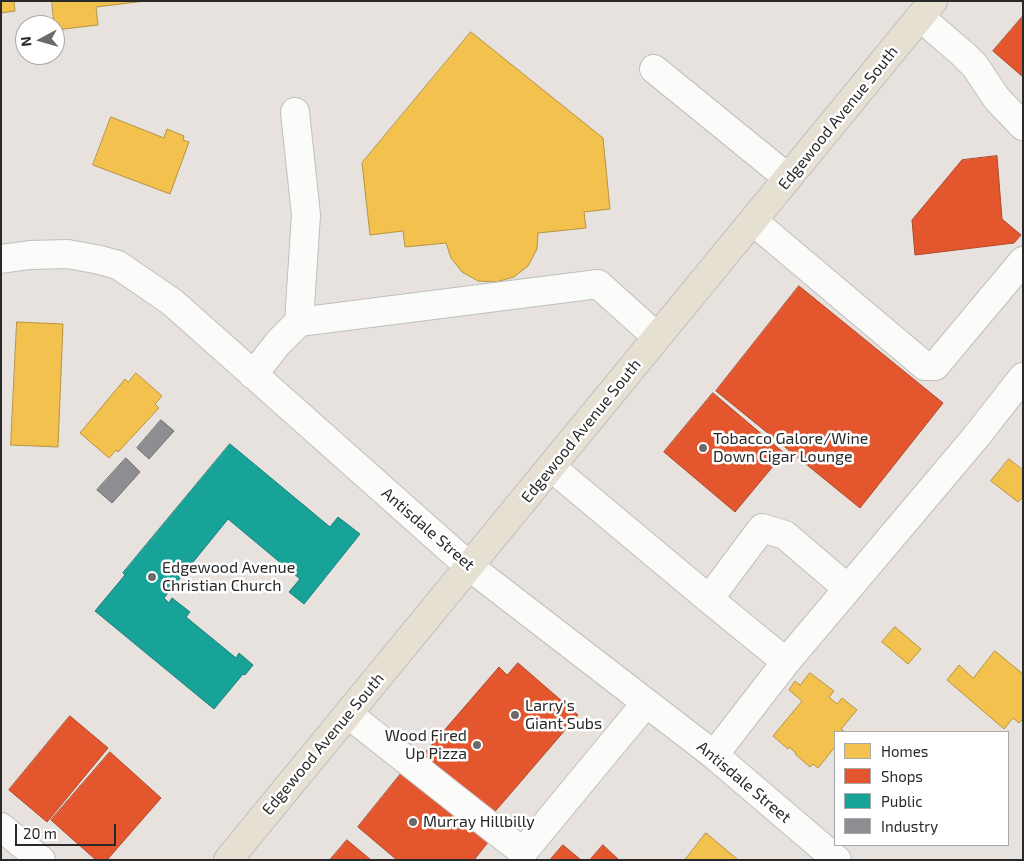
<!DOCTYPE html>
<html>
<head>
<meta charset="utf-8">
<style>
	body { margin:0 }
	#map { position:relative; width:1024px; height:861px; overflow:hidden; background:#e7e2de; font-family:"Exo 2",sans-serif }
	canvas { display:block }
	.frame { position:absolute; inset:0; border:2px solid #292929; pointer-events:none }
	.legend { position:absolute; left:834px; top:731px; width:175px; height:115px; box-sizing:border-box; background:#fff; border:1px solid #a9a9a9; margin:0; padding:6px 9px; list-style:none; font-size:15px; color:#292929 }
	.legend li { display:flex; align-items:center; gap:10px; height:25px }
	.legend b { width:25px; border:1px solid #a9a9a9 }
	.north { position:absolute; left:15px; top:15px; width:50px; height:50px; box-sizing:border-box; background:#fff; border:1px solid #a9a9a9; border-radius:50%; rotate:264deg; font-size:14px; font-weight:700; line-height:20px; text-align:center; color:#292929 }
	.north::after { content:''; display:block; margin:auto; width:18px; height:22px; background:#6c6a68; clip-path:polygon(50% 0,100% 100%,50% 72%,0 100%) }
	.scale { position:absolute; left:15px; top:824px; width:101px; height:22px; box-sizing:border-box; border:2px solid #292929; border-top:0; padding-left:6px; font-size:15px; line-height:18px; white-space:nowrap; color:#292929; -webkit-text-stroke:4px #fff; paint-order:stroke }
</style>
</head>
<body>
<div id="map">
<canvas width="1024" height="861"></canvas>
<div class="frame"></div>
<ul class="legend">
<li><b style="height:14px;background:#f2c14e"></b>Homes</li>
<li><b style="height:14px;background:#e4572e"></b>Shops</li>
<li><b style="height:14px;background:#17a398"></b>Public</li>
<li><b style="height:14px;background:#8d8d92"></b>Industry</li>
</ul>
<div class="north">N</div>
<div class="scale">20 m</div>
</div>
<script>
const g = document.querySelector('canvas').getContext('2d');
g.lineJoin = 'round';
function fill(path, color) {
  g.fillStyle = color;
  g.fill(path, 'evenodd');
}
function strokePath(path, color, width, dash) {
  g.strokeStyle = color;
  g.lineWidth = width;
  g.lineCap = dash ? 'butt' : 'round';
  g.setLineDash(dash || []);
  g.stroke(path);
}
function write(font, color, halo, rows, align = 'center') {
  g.font = font + ' "Exo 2",sans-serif';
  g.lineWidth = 5;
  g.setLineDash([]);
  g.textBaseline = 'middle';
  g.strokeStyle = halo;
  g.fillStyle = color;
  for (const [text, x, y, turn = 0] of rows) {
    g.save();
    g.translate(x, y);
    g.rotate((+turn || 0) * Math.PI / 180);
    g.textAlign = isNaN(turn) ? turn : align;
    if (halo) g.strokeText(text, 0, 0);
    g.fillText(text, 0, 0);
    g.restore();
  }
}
const homes = new Path2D(`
	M1,1h13l1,10 -14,2z
	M52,1h93l-49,6 2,18 -43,5z
	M471,32l132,106 7,71 -26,3 2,16 -48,5 -1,16 -9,17 -14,11 -18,5 -18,-1 -16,-9 -11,-14 -5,-15 -41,4 -2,-16 -33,4 -8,-72z
	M111,117l53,21 3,-9 17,7 -1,4 6,2 -19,52 -77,-29z
	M17,322l46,2 -5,123 -47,-2z
	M136,373l26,23 -7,8 4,4 -41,44 -2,-2 -7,8 -29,-25 45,-54 3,3z
	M1009,459l14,11v27l-5,5 -27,-21z
	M895,627l26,22 -13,15 -26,-22z
	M995,651l28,23v45l-4,4 -6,-5 -9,11 -57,-49 12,-15 14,13z
	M810,673l24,18 -5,6 8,7 5,-6 15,12 -16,19 4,3h-10v15l-17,21 -5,-4 -3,3 -15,-13 1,-1 -7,-6 -1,2 -15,-13 29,-35 -13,-11 6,-9 5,4z
	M706,833l31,26 -1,1h-51z`);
fill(homes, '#f2c14e');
strokePath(homes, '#b69343', 1);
const shops = new Path2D(`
	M1023,16v61l-30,-26z
	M997,156l5,63 19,16 -7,8 -99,12 -3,-35 50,-60z
	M799,286l144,117 -83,105 -144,-117z
	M713,393l71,60 -49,59 -71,-60z
	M518,663l60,52 -86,100 -69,-60 76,-88 8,8z
	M70,716l38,32 -61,74 -38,-32z
	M110,752l51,46 -54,62h-11l-45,-40z
	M404,770l85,71 -15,19h-77l-39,-33z
	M347,840l24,20h-41z
	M563,845l18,15h-31z
	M603,845l16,15h-29z`);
fill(shops, '#e4572e');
strokePath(shops, '#ac492c', 1);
const public = new Path2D(`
	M230,444l100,83 8,-10 22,17 -56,70 -15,-12 11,-13 -72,-60 -64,79 5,5 3,-5 18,14 -4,5 50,41 3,-5 14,12 -8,10 -2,-1 -29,35 -119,-98 30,-36 -2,-2z`);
fill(public, '#17a398');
strokePath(public, '#1c7e77', 1);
const industry = new Path2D(`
	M161,420l13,11 -25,28 -12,-11z
	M126,458l14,14 -28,31 -15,-13z`);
fill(industry, '#8d8d92');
strokePath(industry, '#6f6f72', 1);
const minor = new Path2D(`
	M920,17l43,37 12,12 22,33 26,27
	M654,69l134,109
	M295,112l11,103 -7,107
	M753,221l172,145h10l88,-105
	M1,259l29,-4 38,-1 32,6 18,5 54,37 298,265 244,188 123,105
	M253,375l25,-32 21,-21 299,-38 59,53
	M551,467l158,132 53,-71 23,7 62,53
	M709,599l77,63
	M348,714l175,138 123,-149
	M714,755l72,-93 189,-224 48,-61
	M1,827l40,33`);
const major = new Path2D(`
	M228,860l705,-859`);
strokePath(minor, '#c0bfc0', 30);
strokePath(major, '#bfbebc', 30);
strokePath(minor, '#fbfbfa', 28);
strokePath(major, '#e6e0d3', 28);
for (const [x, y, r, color] of [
	[703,448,5,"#6c6a68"],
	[152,577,5,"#6c6a68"],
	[515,715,5,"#6c6a68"],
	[477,745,5,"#6c6a68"],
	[413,822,5,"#6c6a68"]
]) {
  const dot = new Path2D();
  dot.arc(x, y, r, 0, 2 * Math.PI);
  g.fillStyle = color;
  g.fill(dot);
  strokePath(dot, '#fff', 2);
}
write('16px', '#292929', '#fff', [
	["Edgewood Avenue South",838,118,-51],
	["Edgewood Avenue South",581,431,-51],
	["Antisdale Street",428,529,41],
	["Edgewood Avenue South",323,744,-50],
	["Antisdale Street",744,782,40]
]);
write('16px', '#292929', '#fff', [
	["Tobacco Galore/Wine",713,439],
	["Down Cigar Lounge",713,457],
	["Edgewood Avenue",162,568],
	["Christian Church",162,586],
	["Larry's",525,706],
	["Giant Subs",525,724],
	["Wood Fired",467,736,"right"],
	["Up Pizza",467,754,"right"],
	["Murray Hillbilly",423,822]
], 'left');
</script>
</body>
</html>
